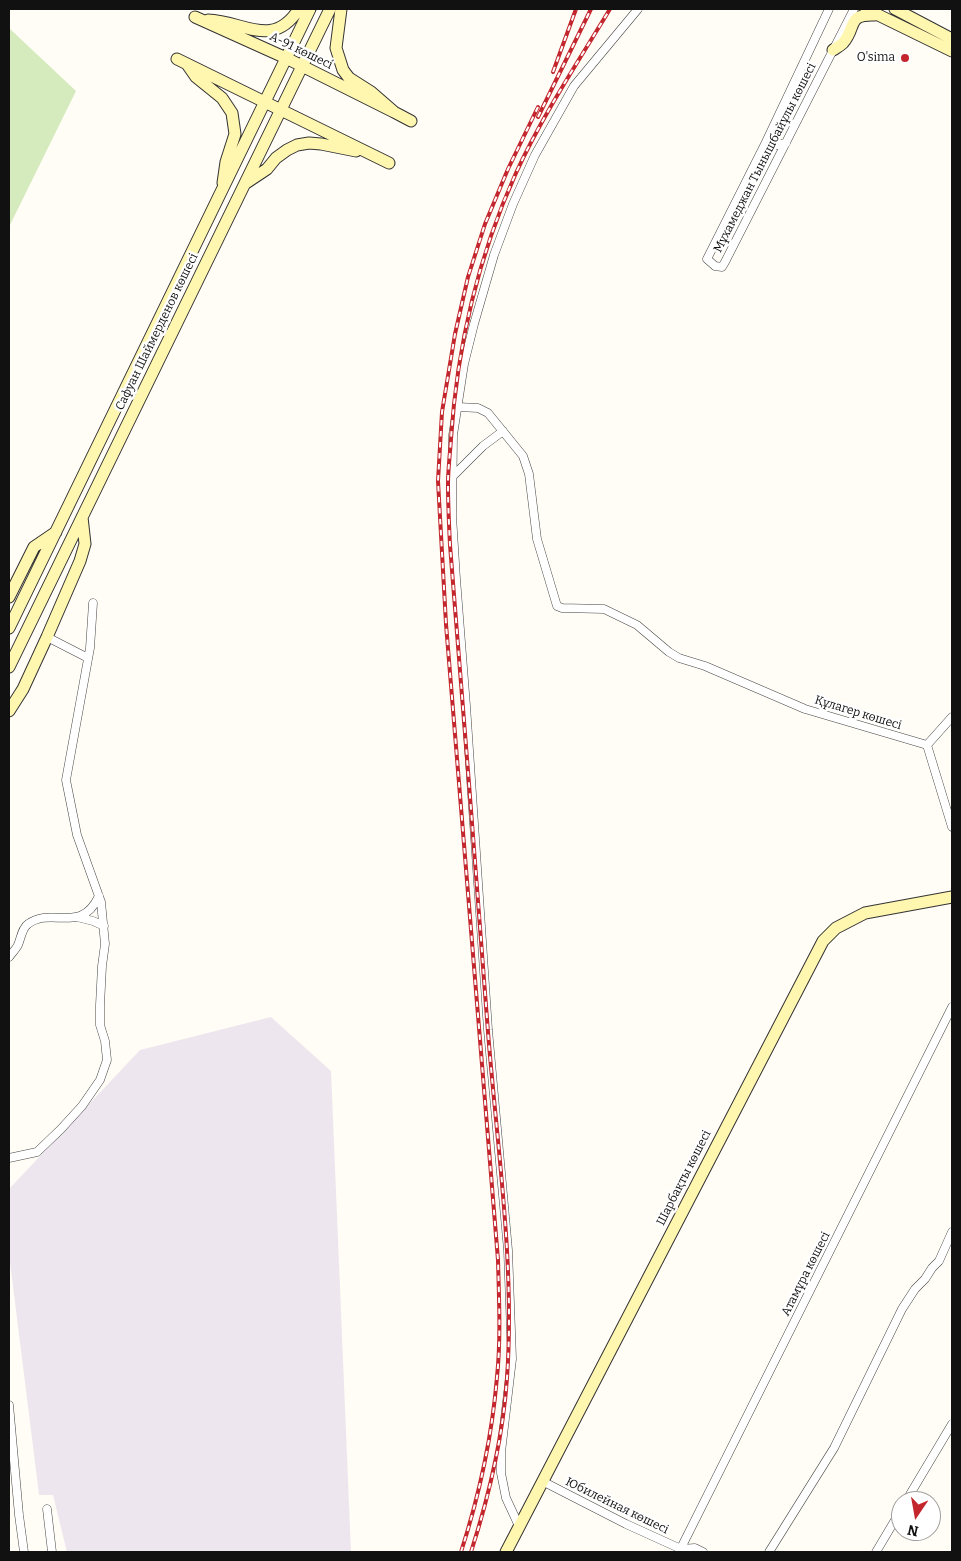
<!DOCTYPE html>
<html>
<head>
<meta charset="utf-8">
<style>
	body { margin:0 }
	#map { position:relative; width:961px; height:1561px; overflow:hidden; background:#fffdf5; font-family:Bitter,serif }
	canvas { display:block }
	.frame { position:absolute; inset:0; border:10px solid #111; pointer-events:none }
	.north { position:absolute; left:891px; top:1491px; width:50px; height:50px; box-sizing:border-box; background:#fff; border:1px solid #a0a0a0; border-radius:50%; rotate:192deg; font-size:14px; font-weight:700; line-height:20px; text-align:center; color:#111 }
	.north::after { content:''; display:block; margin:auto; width:18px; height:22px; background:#c4262e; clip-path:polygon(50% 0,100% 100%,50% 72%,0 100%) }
</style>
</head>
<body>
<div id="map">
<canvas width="961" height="1561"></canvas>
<div class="frame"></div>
<div class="north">N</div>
</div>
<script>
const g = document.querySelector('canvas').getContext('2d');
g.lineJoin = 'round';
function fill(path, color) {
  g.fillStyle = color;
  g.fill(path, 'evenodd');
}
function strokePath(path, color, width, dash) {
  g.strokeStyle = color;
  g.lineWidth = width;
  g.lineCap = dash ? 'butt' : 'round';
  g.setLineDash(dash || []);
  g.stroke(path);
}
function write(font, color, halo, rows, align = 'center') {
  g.font = font + ' Bitter,serif';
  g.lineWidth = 5;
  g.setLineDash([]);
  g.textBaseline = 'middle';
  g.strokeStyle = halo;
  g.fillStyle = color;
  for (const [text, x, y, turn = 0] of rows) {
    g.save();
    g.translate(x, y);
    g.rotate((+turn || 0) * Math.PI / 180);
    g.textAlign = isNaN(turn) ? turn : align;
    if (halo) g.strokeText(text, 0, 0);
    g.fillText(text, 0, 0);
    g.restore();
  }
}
fill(new Path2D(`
	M271,1017l60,54 20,481h-284l-14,-57h-14l-30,-241v-65l131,-139z`), '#eee6ef');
fill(new Path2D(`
	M9,28l67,63 -67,136z`), '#d5ebbd');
const street = new Path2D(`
	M829,9l-63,133 -59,117 8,7 7,1 3,-5 129,-253
	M766,142l11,3 9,-2
	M458,407l20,1 10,5 35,43 6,18 8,65 20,67 5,2 42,1 33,16 32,27 10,6 26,8 100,43 122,36 25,82
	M451,478l32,-32 20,-15
	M47,637l41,21
	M927,745l25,-28
	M77,917l16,4 11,5
	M9,957c3,-4 7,-8 9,-12 3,-7 4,-17 10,-21 24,-18 53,11 71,-28
	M9,1158l28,-6 24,-23 21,-23 18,-26 7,-20 -2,-19 -5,-16v-20l2,-39 3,-22 -4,-42 -24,-67 -11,-55 24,-132 3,-45
	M9,1405l10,110 5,37
	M544,1482l82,42 55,25 14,-1 8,4
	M906,1501l46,-77
	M47,1509l5,43
	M519,1526l-13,-28 -5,-25v-21l11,-93 -4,-109 -20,-220 -22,-324 -10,-127 -4,-63 1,-81 11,-71 10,-40 20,-69 19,-51 22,-49 39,-69 64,-77
	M679,1552l273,-545
	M769,1552l65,-104 68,-139 13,-20 10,-10 7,-11 7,-7 13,-29
	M876,1552l25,-42`);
const secondary = new Path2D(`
	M341,9l-5,39 7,22 6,8 22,14 23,20 17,9
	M866,9l86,42
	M895,9l57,30
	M195,17l91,41 108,54
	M208,20c36,1 64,30 91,-11
	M833,50c3,-2 7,-4 10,-7 14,-16 3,-29 32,-28
	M177,59l212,104
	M187,64l9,13 26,21 10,15 3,21 -9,28 -3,21
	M246,183l21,-14 9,-11 11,-8 10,-5 12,-2 12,1 35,7
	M9,597l25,-50 22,-15
	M9,628l301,-619
	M9,667l321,-658
	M9,711l14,-22 24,-52 33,-76 5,-17 -3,-27
	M506,1552c106,-203 211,-407 317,-611l13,-13 29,-15 87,-16`);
strokePath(street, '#444', 9);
strokePath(secondary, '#333', 13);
strokePath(street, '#fff', 8);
strokePath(secondary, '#fff6b0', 11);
const rail = new Path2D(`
	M553,72l23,-63
	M538,117l53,-108
	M461,1552c18,-56 31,-115 36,-175 4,-39 2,-78 1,-117l-52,-636 -8,-143 4,-69 13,-78 13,-57 17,-53 23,-55 30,-62
	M471,1552c18,-56 32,-115 36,-174 8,-115 -10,-231 -19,-346 -12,-162 -25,-325 -38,-487 -1,-20 -2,-41 -2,-61 0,-15 2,-30 3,-45 6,-92 27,-182 65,-266 26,-57 62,-111 94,-164`);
strokePath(rail, '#c4262e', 4);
strokePath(rail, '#fff', 2, [5.5]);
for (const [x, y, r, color] of [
	[905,58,5,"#c4262e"]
]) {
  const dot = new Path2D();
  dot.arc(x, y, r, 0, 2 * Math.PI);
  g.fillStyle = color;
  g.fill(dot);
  strokePath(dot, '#fff', 2);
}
write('12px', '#111', '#fff', [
	["А-91 көшесі",301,51,26],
	["Мұхамеджан Тынышбайұлы көшесі",765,158,-63],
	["Сафуан Шаймерденов көшесі",157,332,-64],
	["Құлагер көшесі",858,713,17],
	["Шарбақты көшесі",684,1178,-63],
	["Атамұра көшесі",806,1274,-63],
	["Юбилейная көшесі",617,1506,26]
]);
write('12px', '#111', '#fff', [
	["O'sima",895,58]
], 'right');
</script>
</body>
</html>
